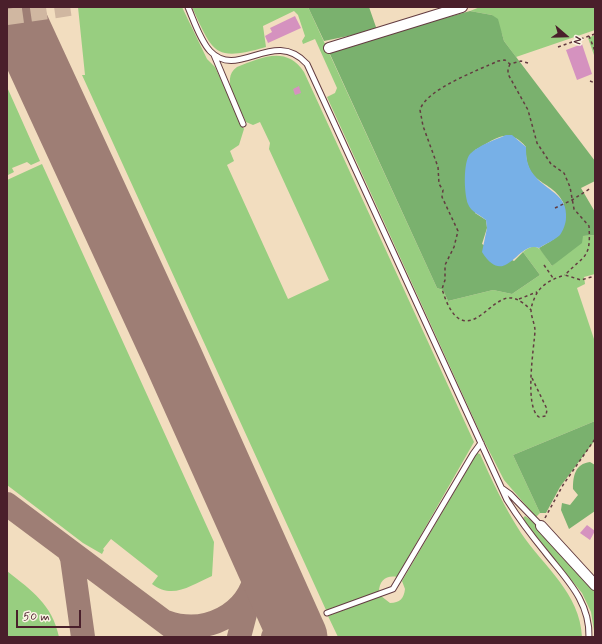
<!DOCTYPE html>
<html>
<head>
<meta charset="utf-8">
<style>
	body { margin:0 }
	#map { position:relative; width:602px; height:644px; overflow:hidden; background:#f2ddbf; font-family:Mynerve,sans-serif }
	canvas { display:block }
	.frame { position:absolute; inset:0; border:8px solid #4a1f2b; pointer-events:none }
	.north { position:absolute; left:546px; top:16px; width:40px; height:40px; -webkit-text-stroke:3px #fcf5e5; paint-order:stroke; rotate:110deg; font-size:11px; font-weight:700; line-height:16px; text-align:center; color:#4a1f2b }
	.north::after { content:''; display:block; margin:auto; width:14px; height:18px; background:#4a1f2b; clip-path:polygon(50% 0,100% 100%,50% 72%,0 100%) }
	.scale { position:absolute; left:16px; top:610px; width:65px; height:18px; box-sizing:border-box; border:2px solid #4a1f2b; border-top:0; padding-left:5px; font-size:12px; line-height:14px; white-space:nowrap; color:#4a1f2b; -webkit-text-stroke:3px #fcf5e5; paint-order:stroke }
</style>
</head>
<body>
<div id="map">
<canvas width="602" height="644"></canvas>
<div class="frame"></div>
<div class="north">N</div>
<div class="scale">50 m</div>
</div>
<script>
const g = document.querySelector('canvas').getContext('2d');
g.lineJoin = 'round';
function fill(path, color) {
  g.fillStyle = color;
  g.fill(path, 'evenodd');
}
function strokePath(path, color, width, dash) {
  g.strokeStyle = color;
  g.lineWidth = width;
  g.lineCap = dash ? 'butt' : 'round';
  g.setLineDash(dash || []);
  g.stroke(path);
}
fill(new Path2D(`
	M78,7h104l25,52 8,8 29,62 -5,16 -9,6 4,10 -7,4 61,134 41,-19 -60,-131 1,-6 -10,-21 -7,3 -7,-3c-6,-14 -27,-43 -9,-55 24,-9 49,-22 67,5l170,370 -77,135c-11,-2 -18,4 -18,15l-53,18 -244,-535h3z
	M192,7h116l129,281 6,2 5,11 45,-11 19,4 28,-19 -17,-23c16,-13 19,1 29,14l31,-30 12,-1v39l-11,3 1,7 -8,4 18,54v79l-82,34 27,58 -4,4 -32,-37 -21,-41 -156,-342 8,-4 2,-5 -22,-49 -12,5 -1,-3 3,-5 -7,-21 -4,-4 -31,15 3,21c-52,15 -53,6 -74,-40z
	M480,7h115v23l-79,27 -12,-16 -2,-7 -10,-19 -22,-4z
	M595,35v23l-7,-20z
	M7,87l33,74 -9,4 -4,-3 -15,6 2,4 -6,3z
	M42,164l172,378 -2,34c-21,9 -39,24 -60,8l6,-8 -47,-37 -8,10 1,1 -2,4 -19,-11 -76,-58v-305z
	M477,453l3,1c12,27 25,54 41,79 23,34 59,60 61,104h-244l-10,-21 53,-20 9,7c10,0 14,-5 15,-14l-3,-8z
	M525,516l10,7 60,67v47l-4,-25 -9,-19 -50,-61 -9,-14z
	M7,571c25,20 45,33 52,66h-52z`), '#98ce80');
fill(new Path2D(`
	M308,7h61l8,23 -53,11z
	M470,11l22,4 6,4 6,22 91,120v20l-14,7 14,24v23l-12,1 -1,7 -30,23 -13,-18c15,-9 24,-11 25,-31 0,-4 1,-11 -1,-15 -11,-23 -39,-16 -37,-55 -18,-21 -30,-8 -51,3v63l11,7 1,8 -5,16 32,17 9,-9 17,23 -28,19 -19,-4 -45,11 -5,-11 -6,-2 -108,-236 48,-15z
	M595,421v19l-35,47 -14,26h-6l-27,-58z
	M590,462l5,3v46l-26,18 -8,-19 1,-7 8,2 8,-10 -5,-6c0,-13 2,-25 17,-27z`), '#7ab16e');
fill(new Path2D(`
	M506,135h6l14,12c0,11 1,19 8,28 12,16 34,19 32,43 0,5 -3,13 -6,17 -5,5 -15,9 -21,13 -21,-9 -33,42 -57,4l5,-24 -1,-8c-6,-5 -15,-8 -18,-16 -4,-10 -5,-42 2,-50 9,-9 25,-14 36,-19z`), '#77b0e7');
strokePath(new Path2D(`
	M7,504l178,133
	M69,551l3,7 11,79
	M166,622c39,14 82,-7 90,-48 2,-13 0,-25 -3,-37
	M239,637l11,-42
	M273,637l20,-10`), '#9e7e75', 24);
strokePath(new Path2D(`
	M11,7l162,351 125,279`), '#9e7e75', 59);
fill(new Path2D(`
	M295,16l6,12 -33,15 -3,-7 7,-4 -2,-4z
	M582,44l10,30 -15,6 -11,-30z
	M299,86l2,7 -6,2 -2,-6z
	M587,525l8,6 -5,9 -10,-7z`), '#d592bf');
strokePath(new Path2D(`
	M7,17l70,-10`), '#d0b7a1', 16, [16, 8]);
const service = new Path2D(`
	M188,7c6,14 12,33 22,44 28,30 64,-24 97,13l200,436c12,19 24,35 38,52 21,27 45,49 44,85
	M214,55l29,69
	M503,489l7,5 31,32
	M327,613l66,-24 80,-135 8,-11`);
const minor = new Path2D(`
	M329,48l133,-41
	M541,526l54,59`);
strokePath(service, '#633c41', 7);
strokePath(minor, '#633c41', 12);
strokePath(new Path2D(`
	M589,36l6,15
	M558,47l37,-13
	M528,63l-7,-2 -11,3 -5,-4 -7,1c-19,9 -72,28 -78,49l3,16 15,41 1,17 4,6 -1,7 16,34 -4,16 -9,18v15l-3,9c6,19 16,43 39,26 20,-15 28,-27 50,-5
	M510,64l-2,5v5l20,36 9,33 14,21 13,9 6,14 4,22 15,17c2,33 -4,28 -24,49l16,5 14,-4
	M590,81l5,2
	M555,208l17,-8 19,-12
	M544,265l9,13
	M519,299l18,-7
	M532,378l15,31 -1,7 -7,1c-15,-10 -5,-69 -4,-86 0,-7 -4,-14 -4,-21 0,-4 4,-14 6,-17 6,-10 18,-15 28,-18
	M545,518l18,-33 32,-46`), '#633c41', 1.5, [3, 3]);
strokePath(service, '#fff', 5);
strokePath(minor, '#fff', 10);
</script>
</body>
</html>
